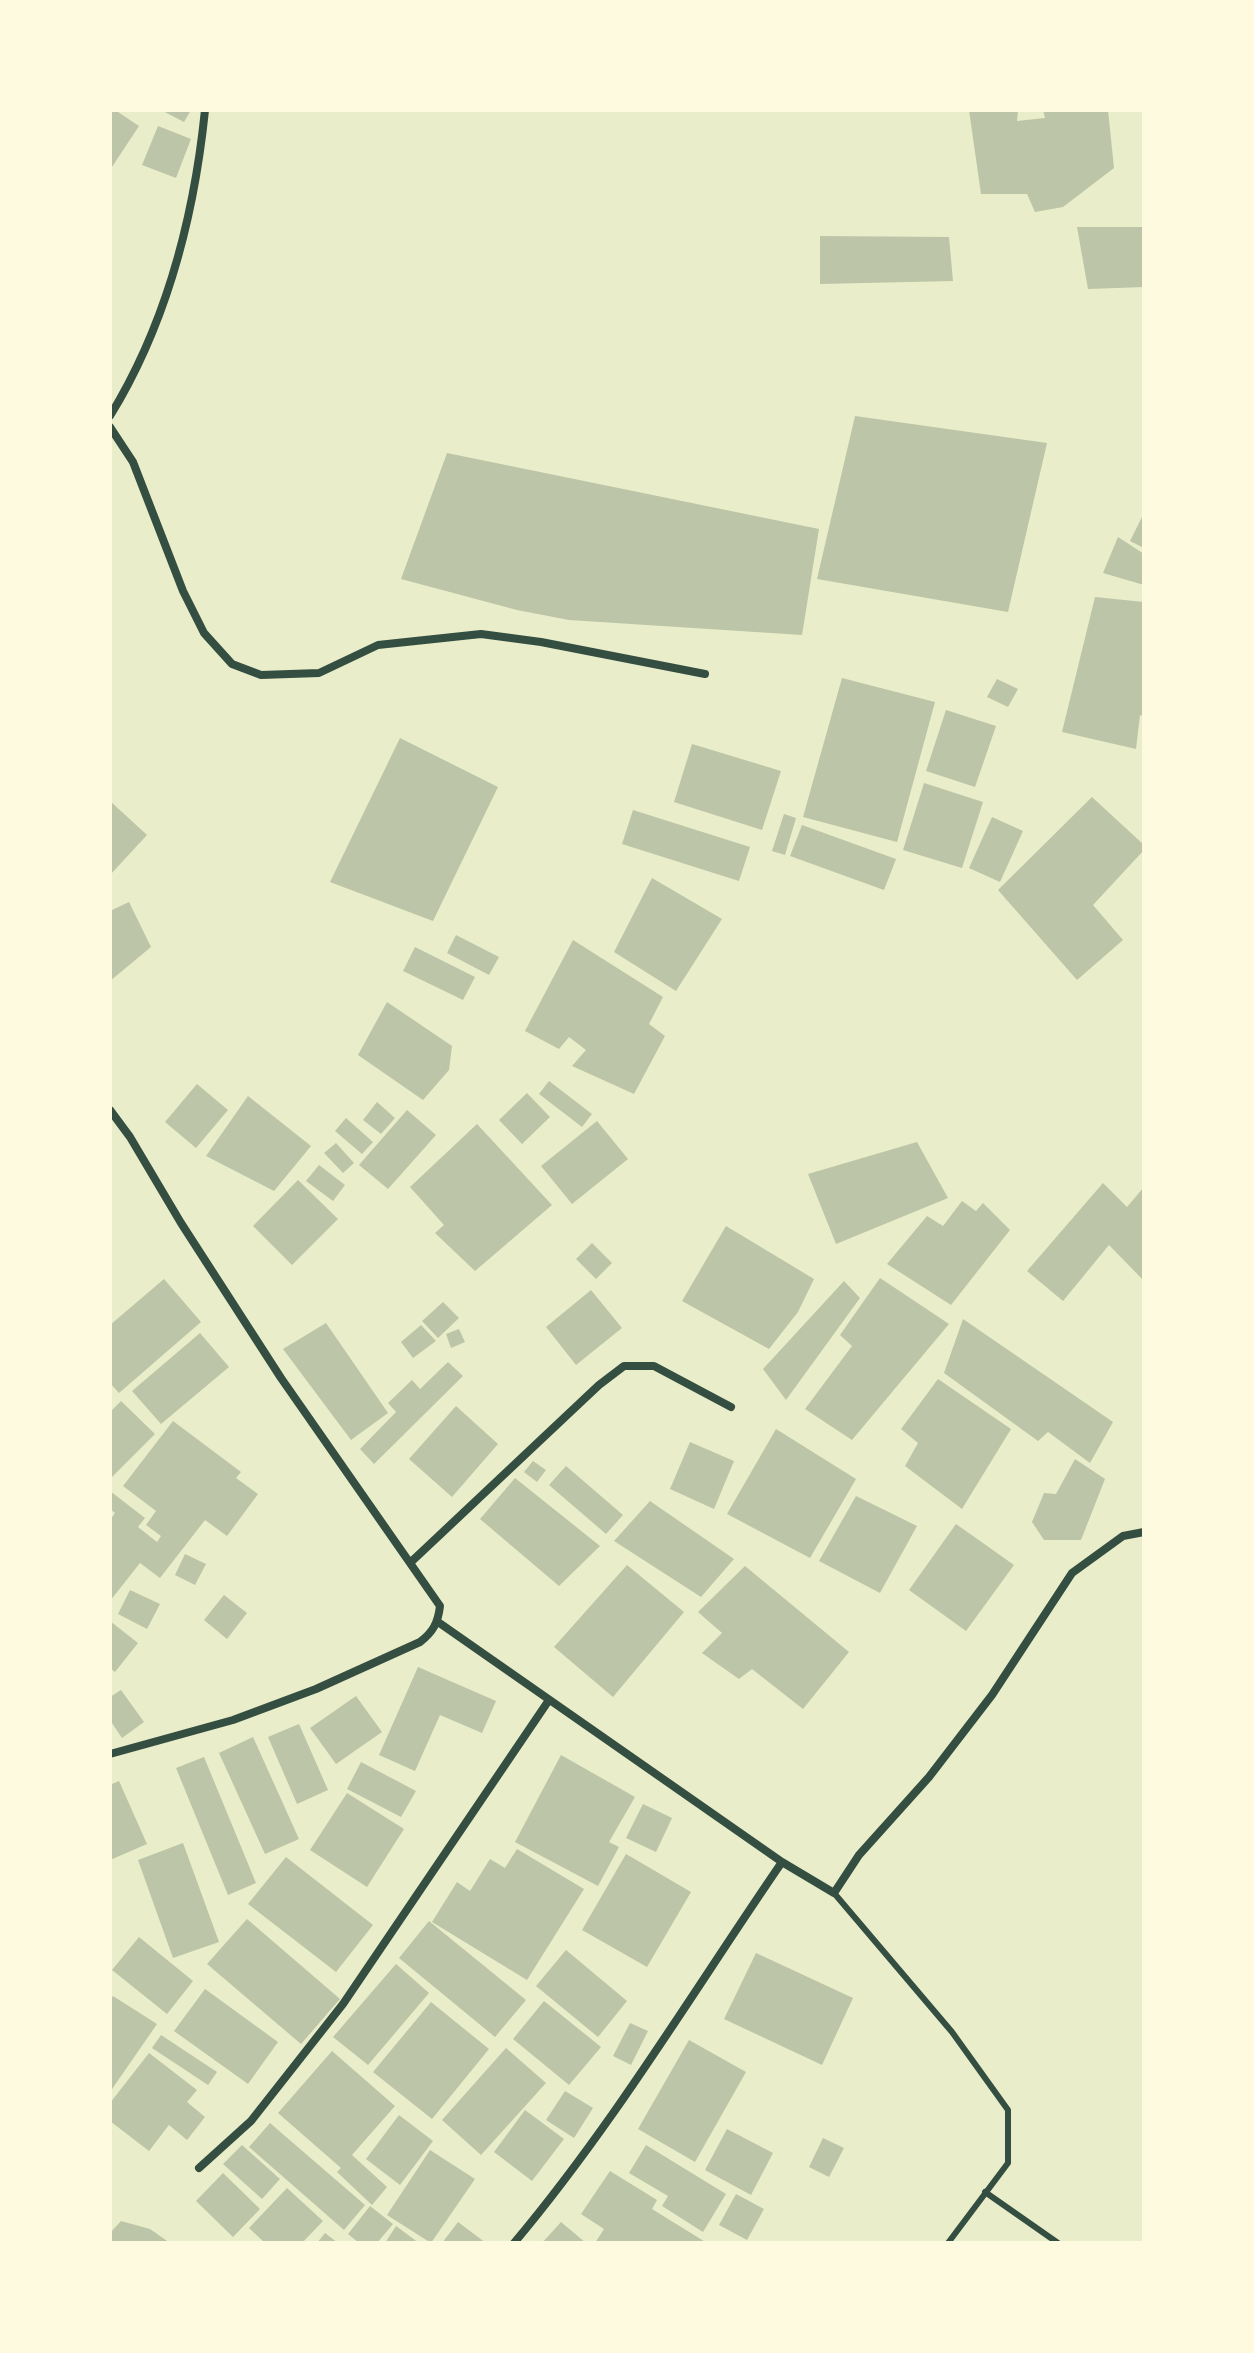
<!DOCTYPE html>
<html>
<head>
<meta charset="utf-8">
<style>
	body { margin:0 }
	#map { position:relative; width:1254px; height:2353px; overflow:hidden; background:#e9edc9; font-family:Overpass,sans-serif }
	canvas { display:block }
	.frame { position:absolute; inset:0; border:112px solid #fefae0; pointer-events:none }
</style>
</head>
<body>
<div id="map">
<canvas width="1254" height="2353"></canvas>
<div class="frame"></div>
</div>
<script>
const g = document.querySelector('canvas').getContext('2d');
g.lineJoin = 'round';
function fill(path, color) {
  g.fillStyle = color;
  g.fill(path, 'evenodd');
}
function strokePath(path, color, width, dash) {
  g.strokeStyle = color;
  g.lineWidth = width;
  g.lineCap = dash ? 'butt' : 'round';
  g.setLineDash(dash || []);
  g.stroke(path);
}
fill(new Path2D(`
	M110,110h5l24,16 -29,44z
	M161,110h30l-7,12z
	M969,110h49l-1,11 28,-3 -2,-8h65l6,58 -51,39 -28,5 -8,-18h-46z
	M158,126l33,13 -15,39 -34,-13z
	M1077,227h67v60l-56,2z
	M820,236l129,1 4,44 -133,3z
	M855,416l192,27 -39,169 -191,-33z
	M447,453l372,76 -17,106 -233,-15 -52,-10 -116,-31z
	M1144,513v35l-14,-7z
	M1118,537l26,17v31l-41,-12z
	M1095,597l49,5v114l-4,-1 -4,34 -74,-17z
	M842,678l93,24 -38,140 -94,-25z
	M997,679l21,10 -10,18 -21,-10z
	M946,710l50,16 -21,61 -49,-16z
	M400,738l98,49 -65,134 -103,-39z
	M692,744l89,27 -19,59 -88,-28z
	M924,783l59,19 -21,66 -59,-18z
	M1092,797l52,48v5l-51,55 30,35 -46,40 -79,-90z
	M110,801l37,34 -37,40z
	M633,810l117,37 -11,34 -117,-37z
	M784,814l12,4 -11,37 -13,-4z
	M992,817l31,14 -23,51 -31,-14z
	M802,825l94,34 -12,31 -94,-34z
	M652,878l70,41 -46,72 -62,-39z
	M129,902l22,45 -41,34v-70z
	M456,935l43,22 -10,18 -42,-22z
	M573,940l90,57 -14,27 16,12 -31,58 -62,-28 14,-16 -17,-13 -10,12 -34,-18z
	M415,947l60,30 -12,23 -60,-29z
	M387,1002l65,44 -3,24 -26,30 -65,-45z
	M549,1081l43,33 -10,13 -43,-33z
	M197,1084l31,26 -32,38 -31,-26z
	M527,1093l23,24 -28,27 -23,-24z
	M248,1096l63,50 -37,45 -68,-35z
	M377,1102l18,16 -14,16 -18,-14z
	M407,1110l29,25 -48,54 -29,-24z
	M346,1118l27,24 -11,12 -27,-23z
	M597,1121l31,38 -56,45 -31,-38z
	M477,1124l75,81 -77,66 -40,-38 9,-8 -34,-38z
	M917,1142l31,56 -112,46 -28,-70z
	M336,1143l18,20 -11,10 -19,-20z
	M319,1165l26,20 -12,16 -27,-20z
	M298,1180l40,39 -46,46 -39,-39z
	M1103,1183l24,24 17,-20v94l-35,-36 -46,56 -36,-30z
	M962,1201l14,10 7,-8 27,27 -59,75 -64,-41 40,-48 16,10z
	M726,1226l88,53 -16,33 -29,37 -87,-48z
	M592,1243l20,20 -16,16 -20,-20z
	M880,1278l69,46 -97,116 -47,-31 47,-63 -12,-11z
	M164,1279l37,43 -82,71 -9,-10v-58z
	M844,1281l16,17 -74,102 -23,-31z
	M591,1290l31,38 -46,37 -30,-38z
	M443,1302l16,16 -21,20 -16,-17z
	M963,1319l150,103 -23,41 -42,-31 -10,9 -94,-68z
	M326,1323l62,90 -37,27 -68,-91z
	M421,1325l15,16 -23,17 -12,-16z
	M459,1329l6,13 -14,6 -5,-14z
	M200,1333l29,34 -68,57 -29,-33z
	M448,1362l15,14 -89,88 -14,-15 36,-37 -8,-9 24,-23 8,9z
	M938,1379l73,50 -49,80 -57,-43 13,-23 -17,-14z
	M121,1401l34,33 -45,45v-67z
	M456,1406l42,38 -46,53 -43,-38z
	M173,1421l68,51 -5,6 22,16 -31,42 -22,-16 -45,58 -20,-15 -30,38v-81l5,-7 -5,-4v-18l35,27 -7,9 19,15 4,-6 -15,-11 10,-14 -33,-25z
	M776,1429l80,50 -46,79 -83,-44z
	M690,1442l44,19 -20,48 -44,-20z
	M1075,1459l30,20 -24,61h-37l-12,-18 12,-29 12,1z
	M533,1461l13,9 -9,12 -13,-10z
	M566,1466l57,49 -17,19 -57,-49z
	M515,1478l85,68 -41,40 -79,-67z
	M856,1496l61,30 -37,67 -61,-32z
	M650,1501l84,58 -33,38 -87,-56z
	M956,1524l58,41 -48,66 -57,-41z
	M185,1554l21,10 -11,21 -20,-10z
	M627,1565l57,47 -71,85 -59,-50z
	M745,1566l104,86 -46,57 -51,-40 -13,10 -37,-26 20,-20 -24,-21z
	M130,1590l30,14 -13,25 -29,-15z
	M224,1595l23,18 -20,26 -23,-19z
	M110,1621l28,22 -23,29 -5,-4z
	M418,1667l78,34 -14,32 -42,-18 -25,56 -36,-16z
	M121,1690l23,32 -22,16 -12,-18v-23z
	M356,1696l26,36 -46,32 -26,-36z
	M299,1724l29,66 -31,14 -29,-67z
	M253,1737l46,102 -34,15 -46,-101z
	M561,1755l74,42 -26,45 10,5 -21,39 -83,-44z
	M204,1757l52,126 -28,12 -52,-127z
	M361,1762l55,29 -15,26 -54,-28z
	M119,1781l28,63 -37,16v-75z
	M347,1793l57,36 -37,58 -57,-37z
	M643,1804l29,14 -16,34 -30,-14z
	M183,1843l36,99 -46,16 -35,-98z
	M517,1849l67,40 -57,91 -95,-58 25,-40 13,9 20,-32 15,9z
	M626,1854l65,38 -44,75 -65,-37z
	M286,1857l87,68 -37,47 -88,-68z
	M247,1919l93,80 -39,45 -94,-80z
	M429,1921l97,79 -31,37 -96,-79z
	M139,1937l54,44 -26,33 -55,-44z
	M566,1950l61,51 -29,36 -62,-51z
	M756,1953l97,45 -31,67 -98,-46z
	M396,1964l33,29 -61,72 -35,-28z
	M205,1989l73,53 -30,42 -74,-53z
	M113,1996l44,28 -47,68v-92z
	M544,2001l57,46 -32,38 -56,-46z
	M431,2002l58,47 -57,70 -59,-47z
	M630,2023l18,8 -17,34 -18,-9z
	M161,2035l56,37 -9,13 -56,-37z
	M689,2040l57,32 -51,90 -57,-33z
	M506,2048l40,35 -65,72 -39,-35z
	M332,2051l63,55 -43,49 35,32 -15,18 -35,-33 4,-4 -63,-55z
	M149,2053l48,37 -10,12 18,15 -18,23 -18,-15 -20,26 -39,-30v-18z
	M565,2091l28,17 -19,30 -28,-18z
	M525,2110l39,29 -32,42 -38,-29z
	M399,2115l34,26 -33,44 -34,-26z
	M270,2123l95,82 -21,25 -95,-83z
	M727,2129l46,24 -22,42 -46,-25z
	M823,2138l21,10 -15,29 -20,-10z
	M242,2145l38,34 -18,20 -39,-35z
	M646,2145l80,49 -23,38 -41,-26 6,-10 -39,-23z
	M430,2150l45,29 -44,64 -44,-28z
	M610,2171l47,29 -5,9 55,34h-112l9,-14 -23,-15z
	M223,2173l37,36 -27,28 -37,-36z
	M287,2188l36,33 -21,22h-37l-16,-15z
	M736,2194l28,15 -17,31 -28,-15z
	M370,2206l23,18 -16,19h-18l-11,-9z
	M121,2221l29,8 20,14h-60v-10z
	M458,2222l28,21h-44z
	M561,2222l25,21h-44z
	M396,2226l23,17h-34z
	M325,2233l13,10h-21z`), '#bcc5a7');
strokePath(new Path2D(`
	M834,1893l118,139 56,78v53l-60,80
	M985,2192l73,51`), '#344e41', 6);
strokePath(new Path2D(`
	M110,416c57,-93 84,-198 95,-306
	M110,427l23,35 50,129 21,42 28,31 29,11 58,-2 59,-28 103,-11 60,8 164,32
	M110,1110l20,27 51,86 100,155 159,228c-2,17 -7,26 -20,36l-104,47 -83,31 -123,34
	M411,1562l188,-177 25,-19h30l77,41
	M438,1622l344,240 52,31 25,-38 70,-78 63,-82 80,-122 51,-37 21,-4
	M199,2168l52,-47 92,-117 206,-304
	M514,2243c100,-119 180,-253 268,-381`), '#344e41', 8);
</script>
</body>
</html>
